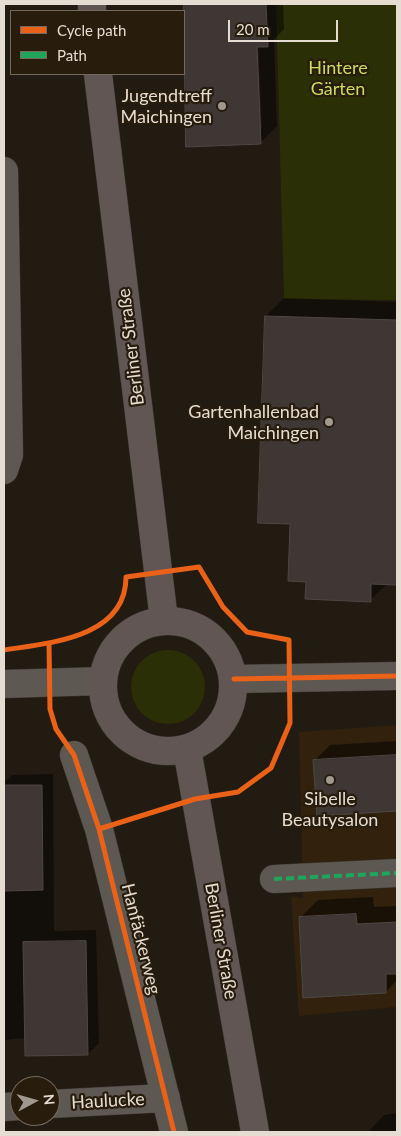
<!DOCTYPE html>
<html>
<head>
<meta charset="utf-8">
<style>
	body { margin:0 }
	#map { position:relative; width:401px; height:1136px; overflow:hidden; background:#221b12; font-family:Lato,sans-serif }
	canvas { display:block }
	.frame { position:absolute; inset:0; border:5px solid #e5dcd2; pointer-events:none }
	.legend { position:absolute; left:10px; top:10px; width:175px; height:65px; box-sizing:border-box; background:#281c0c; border:1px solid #74695b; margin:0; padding:6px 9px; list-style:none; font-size:15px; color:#e5dcd2 }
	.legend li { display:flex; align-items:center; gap:10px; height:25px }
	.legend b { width:25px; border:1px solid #74695b }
	.north { position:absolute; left:10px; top:1076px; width:50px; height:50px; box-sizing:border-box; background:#281c0c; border:1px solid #74695b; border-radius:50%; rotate:84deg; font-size:14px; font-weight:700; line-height:20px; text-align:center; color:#e5dcd2 }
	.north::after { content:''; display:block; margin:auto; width:18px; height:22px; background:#a1988f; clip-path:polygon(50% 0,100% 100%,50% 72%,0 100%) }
	.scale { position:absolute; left:228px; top:20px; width:110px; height:22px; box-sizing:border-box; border:2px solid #e5dcd2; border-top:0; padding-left:6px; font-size:15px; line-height:18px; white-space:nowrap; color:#e5dcd2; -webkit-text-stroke:4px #281c0c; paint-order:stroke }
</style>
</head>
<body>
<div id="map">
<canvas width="401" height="1136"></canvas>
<div class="frame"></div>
<ul class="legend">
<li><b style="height:6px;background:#ea6118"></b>Cycle path</li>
<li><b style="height:6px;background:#20a55d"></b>Path</li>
</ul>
<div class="north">N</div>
<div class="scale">20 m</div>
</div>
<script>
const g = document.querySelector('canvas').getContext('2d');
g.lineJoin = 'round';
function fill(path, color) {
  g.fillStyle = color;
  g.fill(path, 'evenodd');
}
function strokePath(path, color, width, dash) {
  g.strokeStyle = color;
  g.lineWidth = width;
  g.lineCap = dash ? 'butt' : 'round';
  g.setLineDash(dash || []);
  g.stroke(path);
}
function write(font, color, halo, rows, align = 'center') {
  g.font = font + ' Lato,sans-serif';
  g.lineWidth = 4.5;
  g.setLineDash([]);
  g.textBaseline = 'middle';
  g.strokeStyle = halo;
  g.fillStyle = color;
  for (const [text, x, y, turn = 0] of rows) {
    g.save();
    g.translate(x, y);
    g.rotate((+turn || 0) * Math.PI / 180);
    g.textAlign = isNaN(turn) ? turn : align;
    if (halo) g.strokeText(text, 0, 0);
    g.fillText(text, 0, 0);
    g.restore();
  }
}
fill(new Path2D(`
	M397,725v282l-98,9 -8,-120 12,2 -4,-166z`), '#31210d');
fill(new Path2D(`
	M276,4h121v296l-113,-1z
	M131 687a37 37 0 1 1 74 0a37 37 0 1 1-74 0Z`), '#2b2f05');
fill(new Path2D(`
	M183,4h100l1,25 -10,10 3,87 -17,17 -72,3zM256,41h2l4,88h-3z
	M284,298l113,4v282h-10l-17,16 -63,-19 -16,-58 -25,-207z
	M397,741v69l-79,5 -3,-55 15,-15z
	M53,774l1,157 42,-1 3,113 -11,11 -62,-16 -22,2v-257l8,-8z
	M373,897l1,10 23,-1v74l-11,12 -86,-74 18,-18z
	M397,1113v19h-29l16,-17z`), '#0007');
const building = new Path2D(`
	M184,4h82l2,43h-11l4,97 -75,3z
	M265,316l132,4v265l-26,-1v18l-66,-3 1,-17 -18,-1 2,-57 -32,-1z
	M397,755v56l-80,5 -4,-56z
	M4,785h38l1,105 -39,1z
	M356,914l1,10 40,-2v52h-11v19l-83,5 -4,-81z
	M86,941l2,114 -63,1 -2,-114z`);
fill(building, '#3e3734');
strokePath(building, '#4e4744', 1);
const minor = new Path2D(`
	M4,171l5,284 -5,15
	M234,679l163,-3
	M4,684l99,-3
	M74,755l25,74 75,303
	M274,879l123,-6
	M50,1104l116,-6
	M4,1107l16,-1`);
const major = new Path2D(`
	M92,4v7
	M98,74l66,546
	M103 686a65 65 0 1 1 130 0a65 65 0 1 1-130 0Z
	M187,749l68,383`);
strokePath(minor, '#3a362f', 29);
strokePath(major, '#3a362f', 29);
strokePath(minor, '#5e5852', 28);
strokePath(major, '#615653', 28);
strokePath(new Path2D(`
	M274,879l123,-6`), '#20a55d', 4, [8, 4]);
strokePath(new Path2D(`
	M49,643l1,66 6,20 18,26 25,74 75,303
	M4,650c45,-7 122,-12 122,-73l73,-10 24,40 24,25 42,8 1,83 -19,45 -33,24 -43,7 -96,30
	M234,679l163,-3`), '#ea6118', 5);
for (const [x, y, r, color] of [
	[222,106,5,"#a1988f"],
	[329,422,5,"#a1988f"],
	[330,780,5,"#a1988f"]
]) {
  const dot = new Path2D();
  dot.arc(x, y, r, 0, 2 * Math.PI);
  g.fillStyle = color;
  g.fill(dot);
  strokePath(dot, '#281c0c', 2);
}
write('18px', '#cbdc5f', '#281c0c', [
	["Hintere",338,68],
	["Gärten",338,89]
]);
write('18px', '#e5dcd2', '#281c0c', [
	["Jugendtreff",212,96],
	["Maichingen",212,117],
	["Gartenhallenbad",319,412],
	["Maichingen",319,433],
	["Sibelle",330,799,"center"],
	["Beautysalon",330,820,"center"]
], 'right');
write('18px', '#e5dcd2', '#281c0c', [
	["Berliner Straße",131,347,-97],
	["Hanfäckerweg",141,939,76],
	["Berliner Straße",221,941,80],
	["Haulucke",108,1101,-3]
]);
</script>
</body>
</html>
